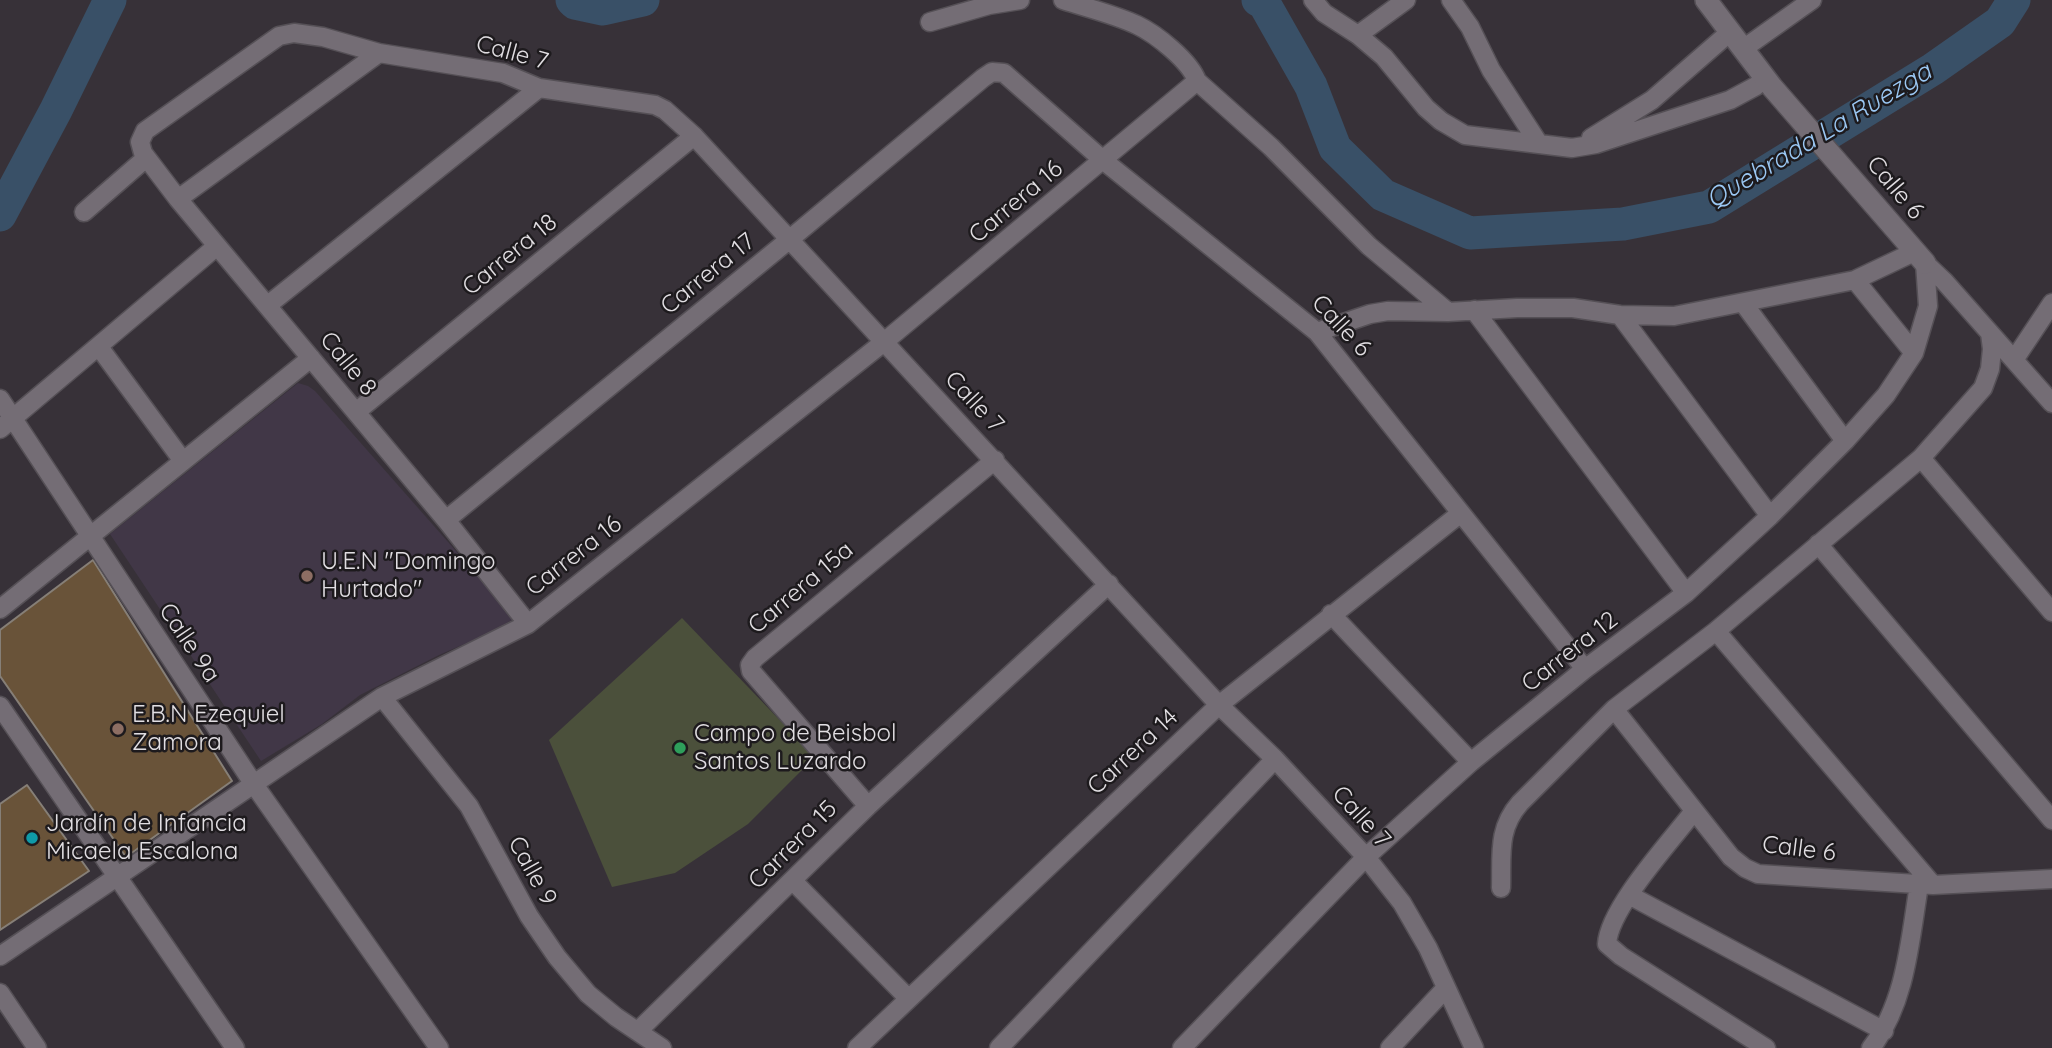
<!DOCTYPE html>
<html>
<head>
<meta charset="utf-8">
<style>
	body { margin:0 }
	canvas { display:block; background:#373138 }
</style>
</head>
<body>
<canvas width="2052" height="1048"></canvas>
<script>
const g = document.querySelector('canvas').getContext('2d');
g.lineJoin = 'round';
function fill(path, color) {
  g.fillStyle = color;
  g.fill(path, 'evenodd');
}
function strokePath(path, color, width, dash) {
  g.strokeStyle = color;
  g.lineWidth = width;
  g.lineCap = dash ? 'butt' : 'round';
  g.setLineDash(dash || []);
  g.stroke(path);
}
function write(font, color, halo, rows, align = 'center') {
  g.font = font + ' Quicksand,sans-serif';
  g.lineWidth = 5;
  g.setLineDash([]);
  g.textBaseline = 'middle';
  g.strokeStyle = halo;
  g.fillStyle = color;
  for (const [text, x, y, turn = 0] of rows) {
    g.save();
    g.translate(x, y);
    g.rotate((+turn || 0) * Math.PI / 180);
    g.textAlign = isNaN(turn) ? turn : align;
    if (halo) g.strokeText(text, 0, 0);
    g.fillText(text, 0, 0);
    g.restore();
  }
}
fill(new Path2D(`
	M298,383l10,3 7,5 200,227 -25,15 -51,22 -79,40 -38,29 -61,37 -151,-227z`), '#413747');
fill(new Path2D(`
	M682,618l133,139 -67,67 -73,49 -63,14 -63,-147z`), '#4b503b');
strokePath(new Path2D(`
	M572,0l3,3 28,6 40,-9
	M1258,0l6,3 47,83 24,62 48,47 87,38 153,-9 86,-17 224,-138 67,-47 14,-22
	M0,215l56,-105 54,-110`), '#395067', 33);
const building = new Path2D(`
	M93,560l139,221 -106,76 -126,-181v-46z
	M27,785l62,86 -89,59v-126z`);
fill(building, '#695339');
strokePath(building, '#867f77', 2);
const minor = new Path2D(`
	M1063,0c24,8 50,14 74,25 19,9 53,36 60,56
	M1313,0l11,13 34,22 26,22 42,51 15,13 24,14 107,13 24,-4 134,-44 26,-14 9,-9
	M1451,0l19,27 21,43 48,74
	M930,22l59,-17 31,-5
	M1358,35l48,-35
	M1743,49l69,-49
	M1591,138l61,-38 78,-68
	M178,199l201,-146
	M84,212l62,-54
	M1925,263l19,18 108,122
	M1855,280l59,73
	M1744,304l101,137
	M268,305l271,-217
	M1474,310l212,283
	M1620,315l150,201
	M1317,332l53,-18 18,-3 60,1 69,-4h56l47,7 54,1 181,-36 59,-28
	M99,347l84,114
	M2014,360l38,-57
	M0,399l253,384 186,265
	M356,412l338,-276
	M0,429l217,-183
	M1921,458l131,154
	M446,520l344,-281 193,-161 9,-6 12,1 100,88 213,171 268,337
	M1818,544l234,276
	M0,609l311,-251
	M1331,614l140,148
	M528,624l-82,-104 -268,-321 -35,-46 -3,-11 5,-11 134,-95 15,-3 29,4 56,16 124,20 36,15 116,17 10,5 29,26 525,569 56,54 91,98 36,46 26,45 46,100
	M1716,631l217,254
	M382,697l87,109 60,110 28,41 31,37 28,23 46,31
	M0,706l235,342
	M1614,709l117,148 14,11 13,6 175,11 119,-6
	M868,806l-117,-135 -1,-6 5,-7 240,-198
	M1694,811c-23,30 -85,97 -87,133l14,12 145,92
	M793,881l115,117
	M1501,888c1,-33 -4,-59 19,-85l94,-94 102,-78 205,-173 62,-70 7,-19 2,-20 -2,-16
	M1629,895l255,136
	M0,956l382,-259 146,-73 356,-282 313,-261 74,66 98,99 79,66
	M0,993l37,55
	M638,1031l230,-225 241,-222
	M857,1048l362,-343 242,-192
	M999,1048l276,-289
	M1182,1048l184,-191 105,-95 114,-93 101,-76 84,-77 75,-75 41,-46 28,-42 14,-47 -3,-43
	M1390,1048l55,-59
	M1871,1048c35,-45 39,-108 48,-163`);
const tertiary = new Path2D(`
	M1706,0l66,87 153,176`);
strokePath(minor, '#555056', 21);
strokePath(tertiary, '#555056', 24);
strokePath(minor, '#746d75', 18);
strokePath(tertiary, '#746d75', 21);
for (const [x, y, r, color] of [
	[307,576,7,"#8d6e63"],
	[118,729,7,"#8d6e63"],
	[680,748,7,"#2e9e5b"],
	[32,838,7,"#0f9aa8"]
]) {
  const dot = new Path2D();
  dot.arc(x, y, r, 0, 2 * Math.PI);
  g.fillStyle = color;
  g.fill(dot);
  strokePath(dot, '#1d1a1d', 2.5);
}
write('24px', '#e1dee2', '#1d1a1d', [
	["Calle 7",512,53,15],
	["Calle 6",1895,188,50],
	["Carrera 16",1016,202,-40],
	["Carrera 18",510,255,-39],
	["Carrera 17",708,274,-39],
	["Calle 6",1341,326,47],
	["Calle 8",348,364,51],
	["Calle 7",974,402,47],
	["Carrera 16",574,556,-38],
	["Carrera 15a",801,588,-40],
	["Calle 9a",189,643,56],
	["Carrera 12",1570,652,-38],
	["Carrera 14",1133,752,-43],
	["Calle 7",1361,817,48],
	["Carrera 15",793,845,-45],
	["Calle 6",1799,849,7],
	["Calle 9",532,871,61]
]);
write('24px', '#e1dee2', '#1d1a1d', [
	["U.E.N \"Domingo",321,562],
	["Hurtado\"",321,590],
	["E.B.N Ezequiel",132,715],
	["Zamora",132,743],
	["Campo de Beisbol",694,734],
	["Santos Luzardo",694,762],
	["Jardín de Infancia",46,824],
	["Micaela Escalona",46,852]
], 'left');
write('italic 26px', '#9bc8f4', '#1d1a1d', [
	["Quebrada La Ruezga",1819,136,-31]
]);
</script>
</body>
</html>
